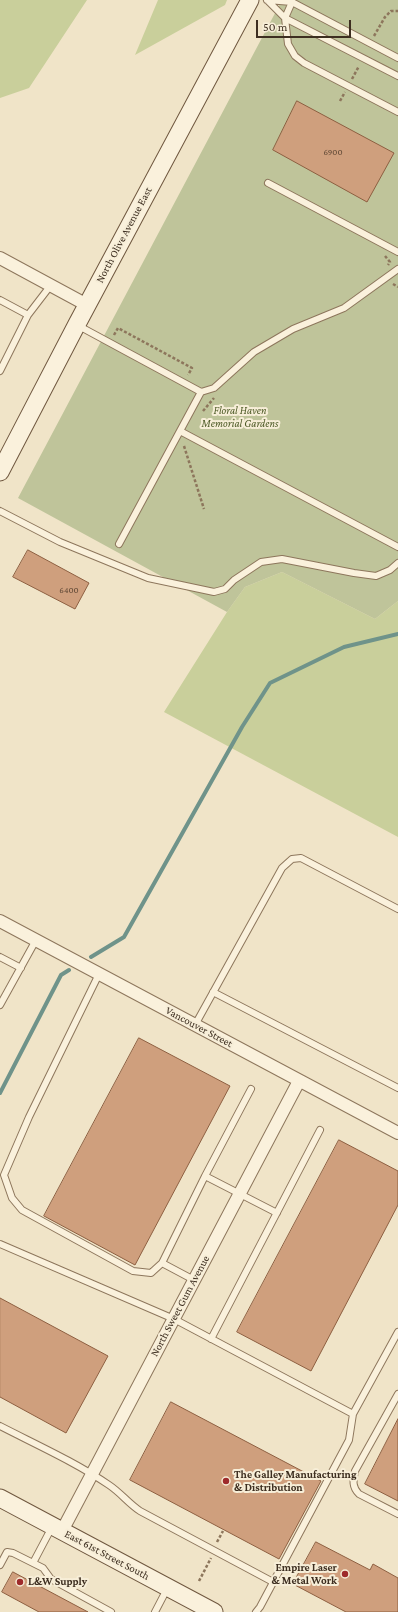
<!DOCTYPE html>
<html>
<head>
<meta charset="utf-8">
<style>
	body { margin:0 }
	#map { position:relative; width:398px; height:1612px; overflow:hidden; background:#f0e4c8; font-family:"Crimson Pro",serif }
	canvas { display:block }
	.scale { position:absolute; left:256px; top:20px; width:95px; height:18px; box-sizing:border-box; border:2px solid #3d2e20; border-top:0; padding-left:5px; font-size:12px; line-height:14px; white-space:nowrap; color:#3d2e20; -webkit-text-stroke:3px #f7eed8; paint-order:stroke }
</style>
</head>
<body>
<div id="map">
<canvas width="398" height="1612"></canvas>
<div class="scale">50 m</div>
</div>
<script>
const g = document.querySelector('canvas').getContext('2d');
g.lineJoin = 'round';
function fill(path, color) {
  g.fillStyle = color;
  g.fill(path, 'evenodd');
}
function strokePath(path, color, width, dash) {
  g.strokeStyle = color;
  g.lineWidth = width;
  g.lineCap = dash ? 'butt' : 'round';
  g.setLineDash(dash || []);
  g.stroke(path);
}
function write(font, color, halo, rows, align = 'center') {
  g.font = font + ' "Crimson Pro",serif';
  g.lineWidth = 4;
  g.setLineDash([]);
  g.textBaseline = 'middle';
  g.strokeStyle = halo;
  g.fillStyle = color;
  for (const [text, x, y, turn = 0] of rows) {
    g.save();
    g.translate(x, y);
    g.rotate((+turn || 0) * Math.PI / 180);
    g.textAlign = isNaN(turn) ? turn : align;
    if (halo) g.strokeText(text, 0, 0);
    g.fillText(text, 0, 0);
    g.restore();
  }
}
fill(new Path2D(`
	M0,0h87l-58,88 -29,10z
	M158,0h69l-2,5 -90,50z
	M282,572l93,47 23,-18v236l-234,-125 63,-100 18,-25z`), '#c9cf9b');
fill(new Path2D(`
	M282,0h116v601l-23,18 -93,-47 -37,15 -18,25 -209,-114z`), '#bfc49a');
strokePath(new Path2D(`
	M91,957l33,-20 118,-210 28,-44 74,-36 54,-13
	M0,1093l61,-118 8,-5`), '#6f938a', 4);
const building = new Path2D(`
	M297,101l97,52 -27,49 -94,-52z
	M28,550l61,33 -14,26 -62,-32z
	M139,1038l91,48 -95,179 -91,-49z
	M339,1140l59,31v34l-87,166 -74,-39z
	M0,1298l108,58 -42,77 -66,-36z
	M171,1402l150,79 -42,78 -149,-79z
	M398,1419v82l-33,-17z
	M316,1542l54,28 3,-6 25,14v34h-52l-53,-28z
	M13,1572l75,40h-49l-37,-20z`);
fill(building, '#cf9f7d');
strokePath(building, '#8d5f41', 1);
const lane = new Path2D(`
	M267,0l18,18 113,58
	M267,0l25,2 106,56
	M292,2l-7,16 3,26 7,12 9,7 94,49
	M268,183l130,69
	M0,300l28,15 -28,56
	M28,315l23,-30
	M77,325l124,67
	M180,431l218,116
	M0,511l60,31 88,36 66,14 11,-3 9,-9 27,-18 21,-3 72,14 22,3 14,-6 8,-7
	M119,544l82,-152 13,-4 40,-36 39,-23 51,-21 54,-39
	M0,957l21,11
	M99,974l-70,143 -25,58 8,23 10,12 111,61 18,2 11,-10 32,17
	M213,992l185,96
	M0,1005l36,-65
	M195,1025l87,-157 10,-9 9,-1 97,51
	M205,1176l72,37
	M0,1244l174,75 179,95 45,-82
	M162,1263l43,-87 46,-87
	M211,1339l109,-209
	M398,1394l-43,77c-2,10 -3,16 4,23l39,20
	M0,1426c37,19 75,36 109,59 12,8 19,18 31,26l133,71
	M33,1563l19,-36
	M0,1565l7,-13 6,1 30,15 8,11 60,33
	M155,1612l12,-23
	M256,1612l4,-5 89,-167 4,-26`);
const street = new Path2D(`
	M0,258l87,47
	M0,921l398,212
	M62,1531l237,-450`);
const secondary = new Path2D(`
	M0,472l77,-148 173,-324
	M0,1498l214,114`);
strokePath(lane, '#8d765c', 8);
strokePath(street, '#8d765c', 14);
strokePath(secondary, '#6f573f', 19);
strokePath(new Path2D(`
	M374,36l11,-19 6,-6h7
	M352,79l7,-13
	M340,101l5,-9
	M385,256l5,6 -2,3
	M393,284l5,3
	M114,335l4,-7 74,40 -4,7
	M203,411l11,-13
	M184,446l20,63
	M217,1542l6,-11
	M199,1581l12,-23`), '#8d765c', 2.5, [3, 2]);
strokePath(lane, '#faf1dc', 6);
strokePath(street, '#faf1dc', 12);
strokePath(secondary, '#faf1dc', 17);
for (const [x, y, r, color] of [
	[226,1481,4,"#9e2a2b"],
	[345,1574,4,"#9e2a2b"],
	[20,1582,4,"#9e2a2b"]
]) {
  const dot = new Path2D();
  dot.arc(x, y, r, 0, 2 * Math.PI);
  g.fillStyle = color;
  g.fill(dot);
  strokePath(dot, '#f7eed8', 1.5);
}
write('9px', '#624a37', null, [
	["6900",333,152],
	["6400",69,590]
]);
write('11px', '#3d2e20', '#f7eed8', [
	["North Olive Avenue East",124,235,-62],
	["Vancouver Street",199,1027,28],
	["North Sweet Gum Avenue",180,1306,-62],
	["East 61st Street South",107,1555,28]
]);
write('italic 11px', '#4d5a26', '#f7eed8', [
	["Floral Haven",240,411],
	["Memorial Gardens",240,424]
]);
write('bold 11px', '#3d2e20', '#f7eed8', [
	["The Galley Manufacturing",234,1475],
	["& Distribution",234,1488],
	["Empire Laser",337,1568,"right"],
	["& Metal Work",337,1581,"right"],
	["L&W Supply",28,1582]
], 'left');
</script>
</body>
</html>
